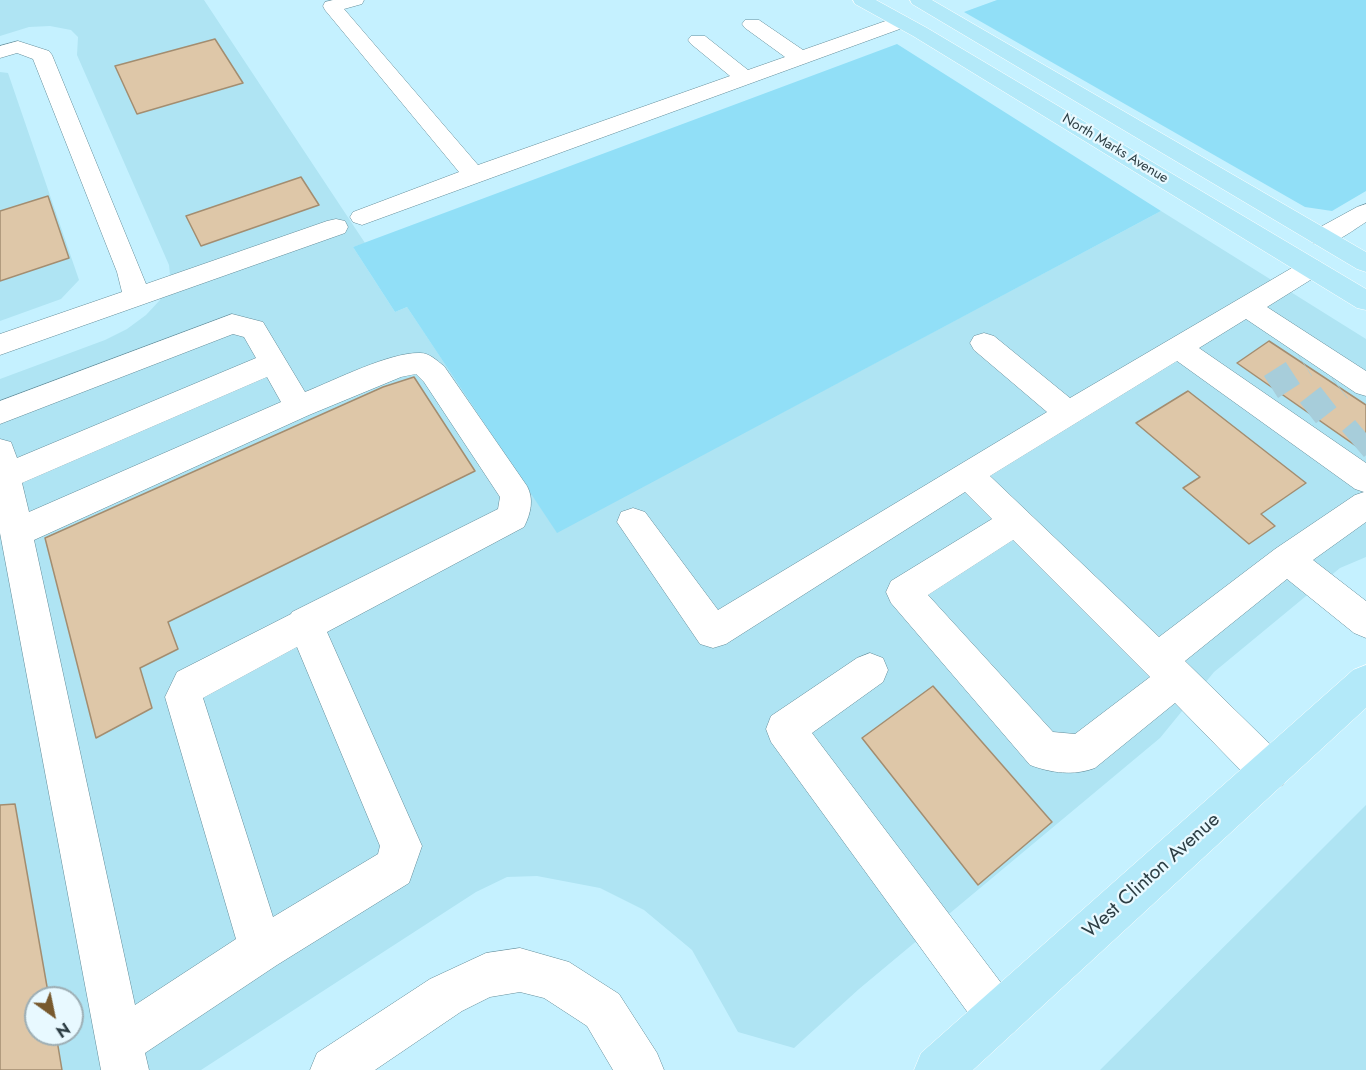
<!DOCTYPE html>
<html>
<head>
<meta charset="utf-8">
<style>
	body { margin:0 }
	#map { position:relative; width:1366px; height:1070px; overflow:hidden; background:#c5f1ff; font-family:Jost,sans-serif }
	canvas { display:block }
	.north { position:absolute; left:24px; top:986px; width:60px; height:60px; box-sizing:border-box; background:#e8f9ff; border:2px solid #9daeb4; border-radius:50%; rotate:147deg; font-size:16px; font-weight:700; line-height:24px; text-align:center; color:#2d3e44 }
	.north::after { content:''; display:block; margin:auto; width:21px; height:27px; background:#77592d; clip-path:polygon(50% 0,100% 100%,50% 72%,0 100%) }
</style>
</head>
<body>
<div id="map">
<canvas width="1366" height="1070"></canvas>
<div class="north">N</div>
</div>
<script>
const g = document.querySelector('canvas').getContext('2d');
g.lineJoin = 'round';
function fill(path, color) {
  g.fillStyle = color;
  g.fill(path, 'evenodd');
}
function strokePath(path, color, width, dash) {
  g.strokeStyle = color;
  g.lineWidth = width;
  g.lineCap = dash ? 'butt' : 'round';
  g.setLineDash(dash || []);
  g.stroke(path);
}
function write(font, color, halo, rows, align = 'center') {
  g.font = font + ' Jost,sans-serif';
  g.lineWidth = 4.5;
  g.setLineDash([]);
  g.textBaseline = 'middle';
  g.strokeStyle = halo;
  g.fillStyle = color;
  for (const [text, x, y, turn = 0] of rows) {
    g.save();
    g.translate(x, y);
    g.rotate((+turn || 0) * Math.PI / 180);
    g.textAlign = isNaN(turn) ? turn : align;
    if (halo) g.strokeText(text, 0, 0);
    g.fillText(text, 0, 0);
    g.restore();
  }
}
fill(new Path2D(`
	M0,0h204l161,243 -12,4 42,65 12,-5 150,225 604,-321 205,128v218l-26,11 -126,104 -54,66 -301,251 -65,59 -56,-16 -46,-82 -48,-40 -44,-22 -63,-12 -30,1 -31,15 -275,178h-201v-691l105,-39 22,-11 19,-14 14,-15 8,-14 2,-11 -1,-10 -92,-210 1,-18 -7,-7 -21,-4 -21,1 -29,9zM36,998h36v36h-36z
	M0,72l8,1 71,207 -18,19 -61,22z
	M1366,805v265h-266l187,-186z`), '#afe4f3');
fill(new Path2D(`
	M997,0h369v191l-34,20 -27,-4 -341,-195z
	M897,44l264,167 -604,322 -150,-226 -12,5 -42,-65z`), '#91dff7');
const building = new Path2D(`
	M215,39l28,44 -106,31 -22,-48z
	M301,177l18,28 -118,41 -15,-30z
	M48,196l21,62 -69,23v-70z
	M1269,341l97,64v48l-129,-90z
	M414,377l61,94 -307,151 10,27 -38,19 12,40 -56,30 -51,-200 338,-151z
	M1188,391l118,92 -45,31 14,12 -26,18 -66,-56 17,-11 -64,-54z
	M933,686l119,136 -74,63 -116,-147z
	M15,804l34,194h-13v36h20l6,36h-62v-265z`);
fill(building, '#dec7a8');
strokePath(building, '#a38d70', 1.5);
strokePath(new Path2D(`
	M1271,387l34,-22
	M1308,413l32,-25`), '#a7cdda', 26, [26, 14]);
strokePath(new Path2D(`
	M1353,444l13,-11`), '#a7cdda', 34, [34, 16]);
const minor = new Path2D(`
	M333,0h31l-2,4 -18,5 134,156 252,-89 -39,-32 -3,-4 3,-4h14l43,34 37,-13 -40,-29 -3,-4 3,-4h14l44,30 91,-32h14l3,4 -3,4 -546,199 -9,-3 -3,-5 3,-5 106,-40 -134,-162 -2,-4 2,-4z
	M18,41l31,10 3,4 94,229 181,-63 9,-2 9,2 3,6 -3,6 -345,122v-21l122,-42 -5,-20 -84,-213 -16,-6 -17,5v-12z
	M1366,204v18c-16,10 -34,26 -53,21l-4,-6 4,-6 44,-24z
	M1311,259l9,3 4,6 -4,6 -53,33 99,64v25l-10,-3 -110,-74 -47,29 167,115v59l-53,38 53,41v37l-12,-5 -67,-54 -102,82 98,96 6,14 -6,14 -14,6 -14,-6 -80,-82 -80,65c-21,8 -44,5 -65,-3l-139,-162 -5,-11 5,-11 101,-62 -27,-27 -239,152 -13,4 -13,-4 -83,-122 4,-10 12,-4 12,4 73,98 329,-198 -73,-62 -4,-7 4,-7 10,-3 10,3 76,62 232,-136zM1177,361l178,128 9,3 -9,3 -80,54 -116,88 -169,-161zM1013,540l137,137 -75,57 -22,-2 -125,-137z
	M232,314l31,8 42,70c30,-12 85,-40 115,-39 10,0 17,8 24,13l83,120c7,13 4,27 -3,41l-197,105 95,214 -13,37 -132,82 -132,88 4,17h-48l-101,-537v-94l11,3 6,16 239,-100 -12,-21 -11,-3 -233,90v-23zM416,374l8,8 76,115 -2,12 -206,103 -1,2 -114,58 -12,25 71,242 -101,66 -101,-465 275,-125 92,-38zM267,377l14,25 -252,110 -7,-29zM297,647l83,199 -2,8 -105,63 -70,-219z
	M870,653l13,5 5,12 -5,12 -71,51 202,267 7,16 -7,16 -16,7 -16,-7 -211,-290 -5,-13 5,-13 86,-58z
	M520,948l49,14 50,32 38,59 7,17h-51l-26,-44 -43,-28 -24,-6 -30,5 -28,14 -87,59h-65l7,-17 113,-74 56,-26z`);
const major = new Path2D(`
	M853,0h23l51,28 439,261v21l-9,-2 -444,-272 -58,-32z
	M910,0h22l434,252v20l-9,-3 -445,-265z
	M1366,665v43l-393,362h-59l7,-17 432,-383z`);
strokePath(minor, '#648d9a', 1);
strokePath(major, '#fff', 1);
fill(minor, '#fff');
fill(major, '#b3e9f9');
write('14px', '#2d3e44', '#e8f9ff', [
	["North Marks Avenue",1115,149,31]
]);
write('20px', '#2d3e44', '#e8f9ff', [
	["West Clinton Avenue",1152,876,-42]
]);
</script>
</body>
</html>
